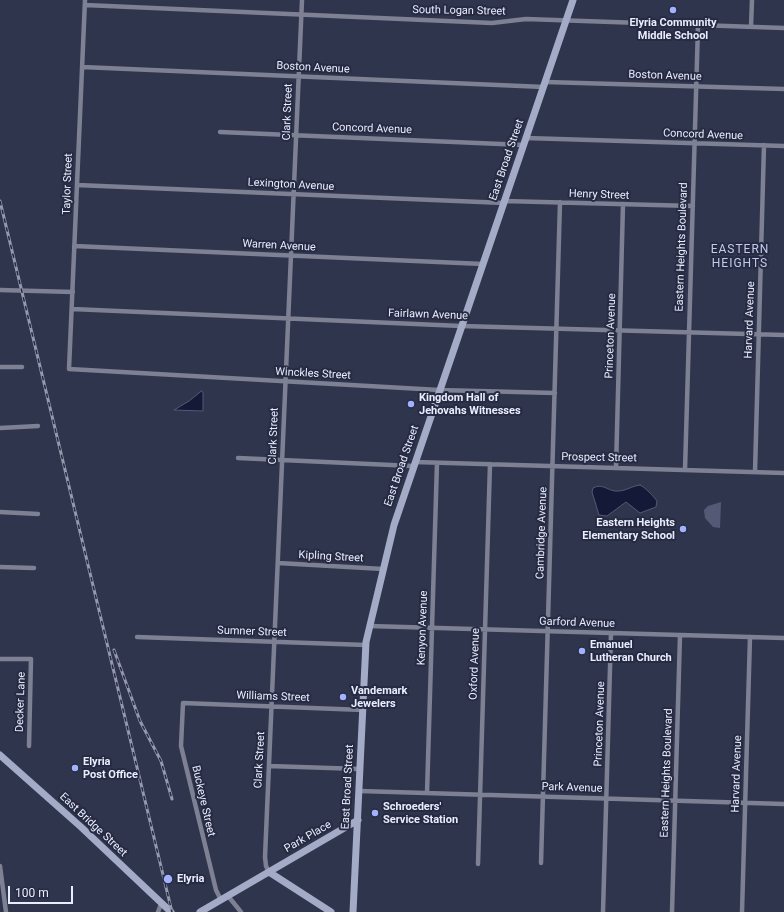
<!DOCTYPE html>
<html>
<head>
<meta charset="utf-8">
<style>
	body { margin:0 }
	#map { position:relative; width:784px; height:912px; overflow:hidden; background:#30354e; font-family:Roboto,sans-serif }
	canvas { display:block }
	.scale { position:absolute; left:8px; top:886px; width:65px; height:18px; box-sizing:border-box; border:2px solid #e9edfd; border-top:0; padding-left:5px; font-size:12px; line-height:14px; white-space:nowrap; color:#e9edfd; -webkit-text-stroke:3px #262b43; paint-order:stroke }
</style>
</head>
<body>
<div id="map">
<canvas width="784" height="912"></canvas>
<div class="scale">100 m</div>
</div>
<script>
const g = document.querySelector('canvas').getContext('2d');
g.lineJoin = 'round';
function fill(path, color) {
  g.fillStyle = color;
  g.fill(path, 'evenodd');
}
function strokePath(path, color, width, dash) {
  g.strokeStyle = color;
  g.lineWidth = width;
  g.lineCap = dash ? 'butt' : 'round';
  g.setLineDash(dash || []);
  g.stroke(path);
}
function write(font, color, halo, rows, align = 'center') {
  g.font = font + ' Roboto,sans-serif';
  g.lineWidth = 4;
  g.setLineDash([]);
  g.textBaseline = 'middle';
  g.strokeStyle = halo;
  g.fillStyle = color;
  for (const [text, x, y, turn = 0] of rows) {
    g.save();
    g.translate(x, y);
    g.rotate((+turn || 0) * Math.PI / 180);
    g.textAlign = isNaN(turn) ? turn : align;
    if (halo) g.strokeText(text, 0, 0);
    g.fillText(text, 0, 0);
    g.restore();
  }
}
fill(new Path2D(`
	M721,502l-1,26 -7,-1 -8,-9 -1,-8 4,-4z`), '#545a76');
const water = new Path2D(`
	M202,391l1,2v18l-29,-1 15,-9z
	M640,485c6,3 13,11 17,16l-1,6 -16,6 -14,-11 -19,14 -8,-1 -7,-23 1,-4c9,-5 14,2 22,3 10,1 16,-5 25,-6z`);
fill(water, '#141938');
strokePath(water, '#545973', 1);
strokePath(new Path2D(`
	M85,0l-16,369 370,21 116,3
	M85,5l407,18 34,-4 258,9
	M751,27l1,-27
	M82,67l462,20
	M546,82l238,7
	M220,132l304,13
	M526,138l258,8
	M77,185l427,18
	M504,201l189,5
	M74,246l409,18
	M0,290l73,2
	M72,309l389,17 323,9
	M0,367h22
	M0,428l38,-2
	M238,458l175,8
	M415,462l369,11
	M616,468l7,-264
	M685,470l13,-444
	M755,472l9,-327
	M0,512l38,2
	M278,563l105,6
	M0,567l34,1
	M369,626l415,12
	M137,637l229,8
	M0,659h31l-2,87
	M269,766l91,3
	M360,791l424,13
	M427,793l10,-330
	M541,863l19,-661
	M478,864l12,-400
	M0,866l6,46
	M269,872l-3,-6 -1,-9 37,-857
	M228,896l13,16
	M221,900l-5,-10 -35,-144 2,-43 180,7
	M158,912l3,-8
	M603,912l8,-279
	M672,912l8,-277
	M742,912l8,-275`), '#7d8193', 4.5);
strokePath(new Path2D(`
	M0,755l81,72 90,85
	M269,872l62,40
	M200,912l158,-92
	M353,912l13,-270 28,-117 179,-525`), '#a4abc7', 7);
const rail = new Path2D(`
	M0,201l172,711
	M114,650l26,71 21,40 11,38`);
strokePath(rail, '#9599ad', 3);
strokePath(rail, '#262b43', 1.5, [4.5]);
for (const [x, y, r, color] of [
	[673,10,4,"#a2b2fd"],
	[411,404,4,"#a2b2fd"],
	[683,529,4,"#a2b2fd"],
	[582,651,4,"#a2b2fd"],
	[343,697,4,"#a2b2fd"],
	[75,768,4,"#a2b2fd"],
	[375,813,4,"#a2b2fd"],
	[168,879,5,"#a2b2fd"]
]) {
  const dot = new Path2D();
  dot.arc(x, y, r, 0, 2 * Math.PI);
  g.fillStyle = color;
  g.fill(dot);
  strokePath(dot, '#262b43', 1.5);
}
write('11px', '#e9edfd', '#262b43', [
	["South Logan Street",459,11,1],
	["Boston Avenue",313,68,3],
	["Boston Avenue",665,76,2],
	["Clark Street",288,112,-88],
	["Concord Avenue",372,129,2],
	["Concord Avenue",703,135,2],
	["East Broad Street",507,160,-71],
	["Taylor Street",68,184,-88],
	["Lexington Avenue",291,185,3],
	["Henry Street",599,195,2],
	["Warren Avenue",279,246,3],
	["Eastern Heights Boulevard",682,247,-88],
	["Fairlawn Avenue",428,315,2],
	["Harvard Avenue",750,320,-88],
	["Princeton Avenue",611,336,-88],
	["Winckles Street",313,374,3],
	["Clark Street",274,436,-88],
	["Prospect Street",599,458,1],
	["East Broad Street",402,466,-71],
	["Cambridge Avenue",542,533,-88],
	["Kipling Street",331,557,3],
	["Garford Avenue",577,623,2],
	["Kenyon Avenue",423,628,-88],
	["Sumner Street",252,632,2],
	["Oxford Avenue",475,664,-88],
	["Williams Street",273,697,2],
	["Decker Lane",21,702,-88],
	["Princeton Avenue",600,724,-88],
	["Clark Street",260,760,-87],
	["Eastern Heights Boulevard",667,773,-88],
	["Harvard Avenue",737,774,-88],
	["East Broad Street",348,787,-87],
	["Park Avenue",572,788,2],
	["Buckeye Street",203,801,77],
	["East Bridge Street",93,825,43],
	["Park Place",308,837,-30]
]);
write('bold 11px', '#e9edfd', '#262b43', [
	["Elyria Community",673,23,"center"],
	["Middle School",673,36,"center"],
	["Kingdom Hall of",419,398],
	["Jehovahs Witnesses",419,411],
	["Eastern Heights",675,523,"right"],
	["Elementary School",675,536,"right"],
	["Emanuel",590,645],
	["Lutheran Church",590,658],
	["Vandemark",351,691],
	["Jewelers",351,704],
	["Elyria",83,762],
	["Post Office",83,775],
	["Schroeders'",383,807],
	["Service Station",383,820],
	["Elyria",177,879]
], 'left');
g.letterSpacing = '1px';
write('12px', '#c3cbea', '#262b43', [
	["EASTERN",740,250],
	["HEIGHTS",740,264]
]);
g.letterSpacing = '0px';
</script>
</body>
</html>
